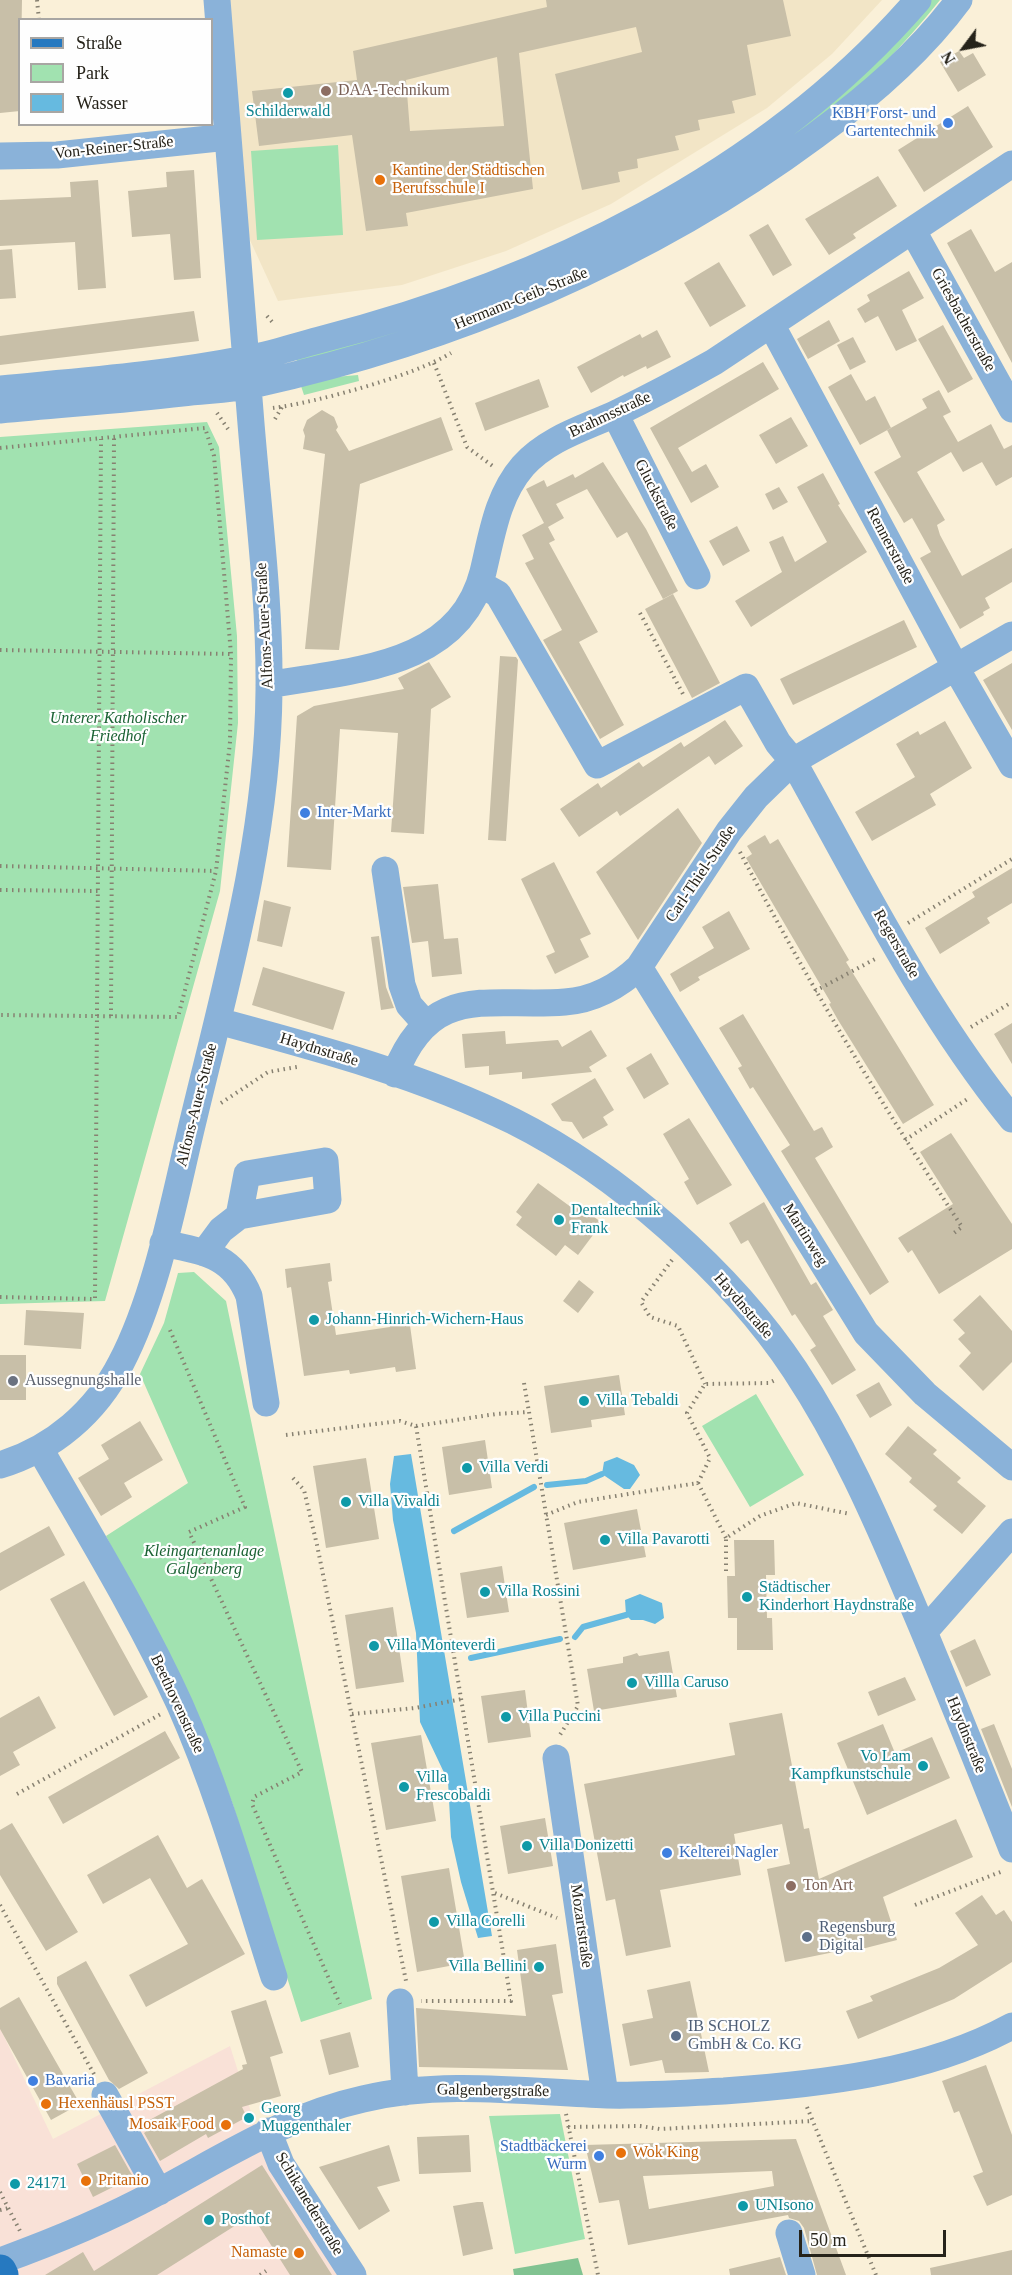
<!DOCTYPE html>
<html>
<head>
<meta charset="utf-8">
<style>
	body { margin:0 }
	#map { position:relative; width:1012px; height:2275px; overflow:hidden; background:#faf0d8; font-family:"Times New Roman",serif }
	canvas { display:block }
	.legend { position:absolute; left:18px; top:18px; width:195px; height:108px; box-sizing:border-box; background:#fefefe; border:2px solid #a8a6a3; margin:0; padding:8px 10px; list-style:none; font-size:18px; color:#26231a }
	.legend li { display:flex; align-items:center; gap:12px; height:30px }
	.legend b { width:30px; border:2px solid #a8a6a3 }
	.north { position:absolute; left:934px; top:18px; width:60px; height:60px; -webkit-text-stroke:4px #fefefe; paint-order:stroke; rotate:238deg; font-size:16px; font-weight:700; line-height:24px; text-align:center; color:#26231a }
	.north::after { content:''; display:block; margin:auto; width:21px; height:27px; background:#26231a; clip-path:polygon(50% 0,100% 100%,50% 72%,0 100%) }
	.scale { position:absolute; left:799px; top:2230px; width:147px; height:27px; box-sizing:border-box; border:3px solid #26231a; border-top:0; padding-left:8px; font-size:18px; line-height:21px; white-space:nowrap; color:#26231a; -webkit-text-stroke:4px #fefefe; paint-order:stroke }
</style>
</head>
<body>
<div id="map">
<canvas width="1012" height="2275"></canvas>
<ul class="legend">
<li><b style="height:8px;background:#2679c0"></b>Straße</li>
<li><b style="height:16px;background:#a1e2b0"></b>Park</li>
<li><b style="height:16px;background:#66bae0"></b>Wasser</li>
</ul>
<div class="north">N</div>
<div class="scale">50 m</div>
</div>
<script>
const g = document.querySelector('canvas').getContext('2d');
g.lineJoin = 'round';
function fill(path, color) {
  g.fillStyle = color;
  g.fill(path, 'evenodd');
}
function strokePath(path, color, width, dash) {
  g.strokeStyle = color;
  g.lineWidth = width;
  g.lineCap = dash ? 'butt' : 'round';
  g.setLineDash(dash || []);
  g.stroke(path);
}
function write(font, color, halo, rows, align = 'center') {
  g.font = font + ' "Times New Roman",serif';
  g.lineWidth = 4.5;
  g.setLineDash([]);
  g.textBaseline = 'middle';
  g.strokeStyle = halo;
  g.fillStyle = color;
  for (const [text, x, y, turn = 0] of rows) {
    g.save();
    g.translate(x, y);
    g.rotate((+turn || 0) * Math.PI / 180);
    g.textAlign = isNaN(turn) ? turn : align;
    if (halo) g.strokeText(text, 0, 0);
    g.fillText(text, 0, 0);
    g.restore();
  }
}
fill(new Path2D(`
	M0,2028l53,111 177,-93 34,107 77,122h-341z`), '#f9e1d7');
fill(new Path2D(`
	M229,0h653l-50,54 -65,54 -156,96 -105,47 -104,34 -124,16 -29,-63z`), '#f2e5c6');
fill(new Path2D(`
	M927,0h13c-37,46 -78,90 -126,125 -28,20 -58,38 -87,57 -132,84 -277,144 -430,180l-1,-6c226,-59 484,-166 631,-356z
	M338,145l5,90 -86,5 -6,-89z
	M358,375l1,6 -55,14 -4,-12 23,-5z
	M207,422l12,25 18,189 1,87 -18,168 -115,410 -105,3v-867z
	M194,1272l32,29 146,698 -71,23 -68,-217 -23,-61 -104,-208 82,-53 -48,-109 24,-51 14,-50z
	M756,1394l48,81 -54,32 -48,-81z
	M560,2114l25,125 -70,15 -26,-138z`), '#a1e2b0');
fill(new Path2D(`
	M578,2258l5,17h-69l-1,-6z`), '#81c391');
fill(new Path2D(`
	M411,1454l81,482 -14,2 -17,-56 -10,-45 -3,-56 -28,-59 -4,-89 -23,-113 -3,-36 4,-28z
	M617,1457l17,8 6,10 -10,14h-6l-22,-15 2,-12z
	M640,1594l22,9 2,15 -9,6 -12,-4h-12l-5,-5 -1,-15z`), '#66bae0');
strokePath(new Path2D(`
	M547,1485l39,-4 16,-7
	M454,1531l80,-44
	M575,1637l8,-10 43,-12
	M471,1658l89,-19`), '#66bae0', 6);
fill(new Path2D(`
	M0,0h22l-2,111 -20,2z
	M546,0h237l8,36 -44,9 9,50 -24,6 3,12 -37,7 2,10 -25,6 4,14 -42,9 1,9 -20,4 2,10 -38,8 -27,-116 87,-22 -6,-25 -117,26 14,136 -127,24 2,13 -42,5 -14,-96 -93,11 -7,-55 105,-11 -4,-29 194,-44zM497,57l7,69 -94,5 -4,-51z
	M959,51l5,7 9,-5 13,22 -28,17 -18,-30z
	M968,106l25,41 -69,45 -26,-42z
	M194,170l7,108 -27,2 -4,-46 -38,3 -4,-46 39,-4 -1,-15z
	M878,176l19,30 -44,28 3,4 -27,17 -24,-36z
	M98,180l8,108 -28,2 -3,-48 -75,4v-46l71,-3 -1,-15z
	M768,224l24,41 -19,11 -24,-41z
	M971,229l24,43 17,-10v101l-65,-120z
	M12,249l4,49 -16,1v-49z
	M719,262l27,44 -36,21 -26,-44z
	M909,271l15,27 -22,12 15,31 -21,10 -18,-35 -13,7 -8,-14 13,-8 -3,-6z
	M194,311l5,30 -199,24v-29z
	M829,320l11,21 -32,18 -11,-20z
	M943,325l30,54 -25,14 -30,-54z
	M657,330l14,27 -24,12 -1,-3 -22,11 -1,-2 -32,18 -14,-26 63,-33 2,4z
	M853,337l13,25 -16,8 -13,-25z
	M763,362l16,27 -101,59 14,24 14,-8 13,23 -28,16 -41,-75z
	M851,374l15,27 9,-5 16,32 -31,17 -32,-58z
	M539,379l10,28 -64,24 -10,-28z
	M939,390l12,22 -8,4 15,26 33,-18 13,25 8,-4v32l-16,9 -14,-24 -19,10 -12,-20 -34,20 28,48 -8,5 3,10 22,41 50,-28v34l-27,16 5,10 -7,4 1,3 -24,14 -40,-71 11,-6 -10,-18 -9,-16 -8,5 -30,-51 27,-15 -14,-27 40,-22 -5,-9z
	M322,410l12,7 4,10 -2,3 13,21 92,-34 12,33 -93,34 -21,166 -34,-1 20,-195 -22,-5 2,-13 -2,-6 4,-10z
	M791,417l17,29 -32,18 -17,-29z
	M603,462l43,67 32,62 -15,8 -36,-67 -10,6 -30,-49 -31,15 8,14 -16,9 7,13 -6,3 49,89 -19,10 45,83 -24,14 -57,-99 19,-10 -37,-67 9,-4 -12,-24 22,-12 -18,-34 18,-9 3,7 26,-13 2,4z
	M823,473l17,31 -2,1 29,47 -116,75 -16,-26 47,-29 -13,-30 14,-6 12,26 32,-20 -30,-55z
	M779,487l9,15 -15,8 -8,-16z
	M737,526l13,25 -27,15 -14,-25z
	M673,594l47,89 -28,15 -47,-89z
	M904,620l13,27 -124,58 -13,-26z
	M500,656l16,1 2,3 -12,181 -18,-1z
	M429,662l22,35 -20,12 -7,125 -33,-2 7,-99 -58,-4 -9,141 -44,-3 10,-151 17,-10 90,-17 -6,-11z
	M1012,663v67l-29,-50z
	M725,720l18,26 -28,19 -6,-9 -89,60 -3,-5 -38,26 -19,-28 38,-26 3,5 38,-26 4,5 38,-25 3,5z
	M945,721l27,47 -42,26 6,11 -64,36 -17,-29 60,-35 -19,-33 22,-13 2,4z
	M678,808l24,35 -64,97 -42,-68z
	M765,835l5,9 8,-5 71,121 -3,2 88,143 -31,19 -65,-104 -9,-16 2,-1 -85,-145 6,-4 -5,-8z
	M554,862l37,72 -11,5 9,18 -34,17 -9,-18 9,-4 -34,-73z
	M1012,868v35l-25,15 3,5 -50,31 -15,-26 50,-31 -3,-5z
	M438,884l6,55 14,-1 4,36 -30,3 -4,-36 -16,2 -9,-56z
	M264,900l27,7 -9,40 -25,-6z
	M729,911l21,38 -52,28 2,3 -20,12 -10,-18 44,-26 -12,-21z
	M379,936l7,51 8,21 -13,2 -10,-73z
	M263,967l82,25 -12,38 -81,-25z
	M743,1014l71,117 8,-4 11,20 -18,11 74,124 -19,13 -89,-144 9,-6 -37,-58 -3,2 -12,-21 4,-2 -23,-38z
	M1012,1023v41l-18,-30z
	M591,1030l16,26 -18,11 3,5 -70,7v-7l-33,3v-9l-24,2 -3,-34 43,-3 1,13 52,-4 4,7z
	M651,1053l18,31 -25,15 -18,-31z
	M595,1078l19,32 -11,7 5,8 -25,14 -11,-17 -10,-1 -11,-17z
	M689,1118l43,67 -35,20 -13,-23 5,-3 -26,-45z
	M951,1133l61,91v25l-73,45 -27,-44 -4,3 -10,-15 55,-34 -33,-52z
	M538,1183l37,27 4,-5 23,18 -24,32 -13,-10 -9,11 -40,-31 6,-8 -6,-5z
	M764,1202l47,83 5,-3 17,28 -10,6 33,54 -24,15 -22,-35 6,-4 -21,-32 -3,2 -44,-76 -7,4 -12,-21z
	M330,1263l2,18 -4,1 8,53 54,-8 -1,-6 20,-3 7,51 -20,3 -1,-5 -45,7 -1,-4 -45,6 -13,-89 -4,1 -2,-19z
	M579,1280l15,12 -16,21 -15,-12z
	M980,1295l32,36v31l-29,29 -24,-25 12,-13 -13,-14 7,-6 -12,-13z
	M26,1310l58,3 -3,36 -57,-4z
	M0,1355h26v45h-26z
	M619,1375l6,40 -34,5 1,7 -41,6 -7,-47z
	M879,1382l13,23 -22,13 -14,-23z
	M140,1421l23,39 -39,23 8,14 -31,19 -23,-38 31,-19 -8,-14z
	M908,1426l29,24 -4,4 28,24 -4,4 29,24 -24,28 -29,-24 4,-4 -28,-24 3,-4 -27,-24z
	M485,1440l7,48 -43,7 -7,-48z
	M366,1458l13,81 -53,9 -13,-82z
	M637,1509l9,48 -73,13 -9,-47z
	M49,1526l16,29 -65,36v-38z
	M734,1540h40l1,35h-9l1,43h5l1,32h-36v-32h-9l-1,-42h8z
	M502,1566l7,46 -42,6 -7,-45z
	M84,1581l64,116 -34,19 -64,-117z
	M393,1607l11,75 -48,7 -11,-74z
	M975,1639l16,36 -25,12 -16,-36z
	M669,1651l8,46 -83,14 -7,-42 36,-6v-6l8,-2 6,-2 2,3z
	M905,1677l11,23 -38,16 -10,-24z
	M525,1690l6,47 -43,6 -7,-47z
	M39,1696l17,32 -43,24 7,13 -20,11v-58z
	M782,1713l22,116 5,-1 10,51 137,-60 17,38 -90,40 14,43 -47,12 -1,-3 -64,13 -18,-93 23,-5 -8,-40 -48,10 7,41 -81,15 11,57 -45,9 -11,-57 -9,2 -22,-117 151,-29 -6,-32z
	M883,1724l12,29 37,-16 18,41 -83,37 -30,-72z
	M994,1724l18,45v38l-31,-78z
	M165,1731l15,27 -117,66 -15,-27z
	M421,1735l15,86 -50,9 -15,-87z
	M545,1818l8,48 -45,8 -8,-48z
	M12,1823l66,109 -32,19 -46,-76v-45z
	M158,1835l29,53 15,-9 43,75 -99,53 -17,-32 59,-31 -38,-66 -47,26 -16,-29z
	M449,1868l16,95 -48,9 -16,-96z
	M982,1895l14,20 8,-5 8,12v40l-58,37 -96,40 -12,-28 27,-10 -3,-5 69,-28 39,-23 -23,-32z
	M556,1944l7,49 -11,2 16,75 -149,-3 -3,-59 110,8 -9,-66z
	M86,1961l62,112 -29,16 -10,-9 -52,-96v-7z
	M690,1981l19,91 -44,1 -3,-13 -32,6 -8,-42 31,-6 -6,-28z
	M19,1997l61,107 -29,16 -51,-91v-21z
	M266,2000l17,53 -13,4 11,39 -39,11 5,10 -39,21 -2,-4 -46,27 -16,-28 4,-3 -4,-7 99,-54 -1,-4 5,-1 -16,-53z
	M350,2032l9,35 -30,8 -9,-35z
	M986,2065l26,70v60l-25,11 -14,-30 10,-4 -24,-61 -5,2 -12,-32z
	M469,2135l2,37 -52,2 -2,-37z
	M796,2139l50,136h-29l-13,-47 -5,-7 -10,-3 -1,-3 -160,30 -9,-45 -20,3 -14,-58zM772,2171l2,15 -125,23 -6,-33z
	M115,2145l18,32 -40,20 -16,-33z
	M389,2145l11,36 -23,6 13,24 -31,19 -40,-63z
	M262,2165l70,110h-42l-38,-60 -95,60h-112l38,-23 11,19z
	M477,2202h6l10,47 -30,7 -10,-50z
	M1012,2250v25h-81l-1,-7z
	M780,2257l6,18h-56l-1,-6z`), '#c8bfa8');
strokePath(new Path2D(`
	M37,0l2,20
	M267,316l7,8
	M434,363l33,84 27,20
	M273,408c45,-6 140,-32 178,-55
	M217,413l11,16
	M275,419l7,-12
	M0,448l205,-20 9,28 17,198 -1,88 -14,129 -38,146 -178,-2
	M640,613l44,83
	M0,650l231,4
	M740,852c67,129 142,253 222,375l-8,6
	M0,866l216,5
	M0,890l98,1
	M908,923l104,-64
	M815,991l62,-33
	M111,1016l3,-578
	M971,1027l41,-25
	M221,1103l47,-31 29,-5
	M905,1140l64,-42
	M672,1260l-31,42 9,15 28,9 27,58
	M0,1297l95,2 6,-860
	M170,1330l75,177 -56,25 113,240 -48,25 -2,7 88,200
	M524,1383l5,29
	M416,1426l80,-12 33,-2 49,294 -20,32
	M286,1435l114,-14 16,5 95,575h-90
	M293,1478l11,12 13,55 89,436
	M698,1483l12,-25 -23,-45 18,-29 64,-1 6,-3
	M698,1483l28,55
	M546,1515l32,-13 120,-19
	M726,1571v-33l34,-22 36,-13 54,11
	M352,1714l63,-6 47,-9
	M17,1794l144,-80
	M495,1893l62,25
	M0,1905l95,171
	M915,1905l88,-34
	M807,2107l69,168
	M566,2114l32,161
	M568,2127l72,-1 20,3 153,-8
	M0,2192l20,39
	M0,2210l9,-2
	M260,2275l6,-4`), '#878171', 4, [1.5, 4.5]);
strokePath(new Path2D(`
	M0,156l57,-1 171,-18
	M913,231l99,178
	M772,326l184,342 56,97
	M0,389c82,-8 164,-14 245,-30 25,-4 50,-13 74,-19 223,-57 447,-164 599,-340
	M0,410c61,-6 122,-10 182,-17 23,-3 47,-3 70,-8 201,-44 397,-126 563,-249 52,-38 105,-83 144,-136
	M615,414l82,162
	M480,584l18,10 99,171 149,-78 32,56 15,18c68,122 131,249 219,358
	M269,685c81,-15 190,-17 214,-113 9,-37 14,-76 40,-106 25,-28 62,-38 94,-53 33,-16 65,-33 97,-51l298,-198
	M385,870l17,115 7,20 17,19
	M639,967l227,366 59,61 87,73
	M218,1021c100,27 202,54 295,100 104,52 218,152 282,249 47,71 80,146 113,224 36,84 70,170 104,255
	M395,1074c36,-93 94,-66 170,-72 28,-2 54,-16 74,-35l90,-136 27,-34 37,-36 219,-126
	M163,1243c40,9 69,11 86,53l17,107
	M204,1253l17,-23 18,-14 89,-16 -3,-39 -78,13 -8,42
	M40,1449c48,84 100,168 140,256 39,88 65,181 94,272
	M0,1465c53,-16 96,-53 121,-102 37,-71 54,-169 73,-246 34,-141 74,-282 75,-427 1,-93 -12,-187 -19,-279 -10,-137 -21,-274 -33,-411
	M924,1632l88,-100
	M556,1758l49,337
	M400,2002l5,90
	M105,2095l54,97
	M268,2131l13,33 72,111
	M789,2233l13,42
	M0,2261c53,-19 106,-41 156,-68 68,-36 130,-77 207,-94 80,-19 163,-7 244,-4 39,1 77,-2 117,-4 96,-7 202,-18 288,-65`), '#8ab2d9', 27);
strokePath(new Path2D(`
	M0,2271l2,4`), '#2679c0', 33);
for (const [x, y, r, color] of [
	[326,91,6,"#8d6e63"],
	[288,93,6,"#0f9aa8"],
	[948,123,6,"#3f7fe0"],
	[380,180,6,"#e8710a"],
	[305,813,6,"#3f7fe0"],
	[559,1220,6,"#0f9aa8"],
	[314,1320,6,"#0f9aa8"],
	[13,1381,6,"#6b7280"],
	[584,1401,6,"#0f9aa8"],
	[467,1468,6,"#0f9aa8"],
	[346,1502,6,"#0f9aa8"],
	[605,1540,6,"#0f9aa8"],
	[485,1592,6,"#0f9aa8"],
	[747,1597,6,"#0f9aa8"],
	[374,1646,6,"#0f9aa8"],
	[632,1683,6,"#0f9aa8"],
	[506,1717,6,"#0f9aa8"],
	[923,1766,6,"#0f9aa8"],
	[404,1787,6,"#0f9aa8"],
	[527,1846,6,"#0f9aa8"],
	[667,1853,6,"#3f7fe0"],
	[791,1886,6,"#8d6e63"],
	[434,1922,6,"#0f9aa8"],
	[807,1937,6,"#5c6f8a"],
	[539,1967,6,"#0f9aa8"],
	[676,2036,6,"#5c6f8a"],
	[33,2081,6,"#3f7fe0"],
	[46,2104,6,"#e8710a"],
	[249,2118,6,"#0f9aa8"],
	[226,2125,6,"#e8710a"],
	[621,2153,6,"#e8710a"],
	[599,2156,6,"#3f7fe0"],
	[86,2181,6,"#e8710a"],
	[15,2184,6,"#0f9aa8"],
	[743,2206,6,"#0f9aa8"],
	[209,2220,6,"#0f9aa8"],
	[299,2253,6,"#e8710a"]
]) {
  const dot = new Path2D();
  dot.arc(x, y, r, 0, 2 * Math.PI);
  g.fillStyle = color;
  g.fill(dot);
  strokePath(dot, '#fefefe', 2);
}
write('16px', '#785e54', '#fefefe', [
	["DAA-Technikum",338,91],
	["Ton Art",803,1886]
], 'left');
write('16px', '#0d838f', '#fefefe', [
	["Schilderwald",288,112,"center"],
	["Dentaltechnik",571,1211],
	["Frank",571,1229],
	["Johann-Hinrich-Wichern-Haus",326,1320],
	["Villa Tebaldi",596,1401],
	["Villa Verdi",479,1468],
	["Villa Vivaldi",358,1502],
	["Villa Pavarotti",617,1540],
	["Städtischer",759,1588],
	["Kinderhort Haydnstraße",759,1606],
	["Villa Rossini",497,1592],
	["Villa Monteverdi",386,1646],
	["Villla Caruso",644,1683],
	["Villa Puccini",518,1717],
	["Vo Lam",911,1757,"right"],
	["Kampfkunstschule",911,1775,"right"],
	["Villa",416,1778],
	["Frescobaldi",416,1796],
	["Villa Donizetti",539,1846],
	["Villa Corelli",446,1922],
	["Villa Bellini",527,1967,"right"],
	["Georg",261,2109],
	["Muggenthaler",261,2127],
	["24171",27,2184],
	["UNIsono",755,2206],
	["Posthof",221,2220]
], 'left');
write('16px', '#366cbe', '#fefefe', [
	["KBH Forst- und",936,114,"right"],
	["Gartentechnik",936,132,"right"],
	["Inter-Markt",317,813],
	["Kelterei Nagler",679,1853],
	["Bavaria",45,2081],
	["Stadtbäckerei",587,2147,"right"],
	["Wurm",587,2165,"right"]
], 'left');
write('16px', '#26231a', '#fefefe', [
	["Von-Reiner-Straße",114,148,-6],
	["Hermann-Geib-Straße",521,299,-22],
	["Griesbacherstraße",963,320,61],
	["Brahmsstraße",610,415,-25],
	["Gluckstraße",656,495,63],
	["Rennerstraße",890,546,62],
	["Alfons-Auer-Straße",265,626,-93],
	["Carl-Thiel-Straße",701,874,-56],
	["Regerstraße",896,944,60],
	["Haydnstraße",319,1050,17],
	["Alfons-Auer-Straße",197,1105,-76],
	["Martinweg",805,1235,58],
	["Haydnstraße",743,1306,49],
	["Beethovenstraße",177,1704,65],
	["Haydnstraße",966,1735,68],
	["Mozartstraße",581,1926,82],
	["Galgenbergstraße",493,2091,1],
	["Schikanederstraße",309,2204,59]
]);
write('16px', '#c56008', '#fefefe', [
	["Kantine der Städtischen",392,171],
	["Berufsschule I",392,189],
	["Hexenhäusl PSST",58,2104],
	["Mosaik Food",214,2125,"right"],
	["Wok King",633,2153],
	["Pritanio",98,2181],
	["Namaste",287,2253,"right"]
], 'left');
write('italic 16px', '#1a6233', '#fefefe', [
	["Unterer Katholischer",118,719],
	["Friedhof",118,737],
	["Kleingartenanlage",204,1552],
	["Galgenberg",204,1570]
]);
write('16px', '#5b616d', '#fefefe', [
	["Aussegnungshalle",25,1381]
], 'left');
write('16px', '#4e5e75', '#fefefe', [
	["Regensburg",819,1928],
	["Digital",819,1946],
	["IB SCHOLZ",688,2027],
	["GmbH & Co. KG",688,2045]
], 'left');
</script>
</body>
</html>
